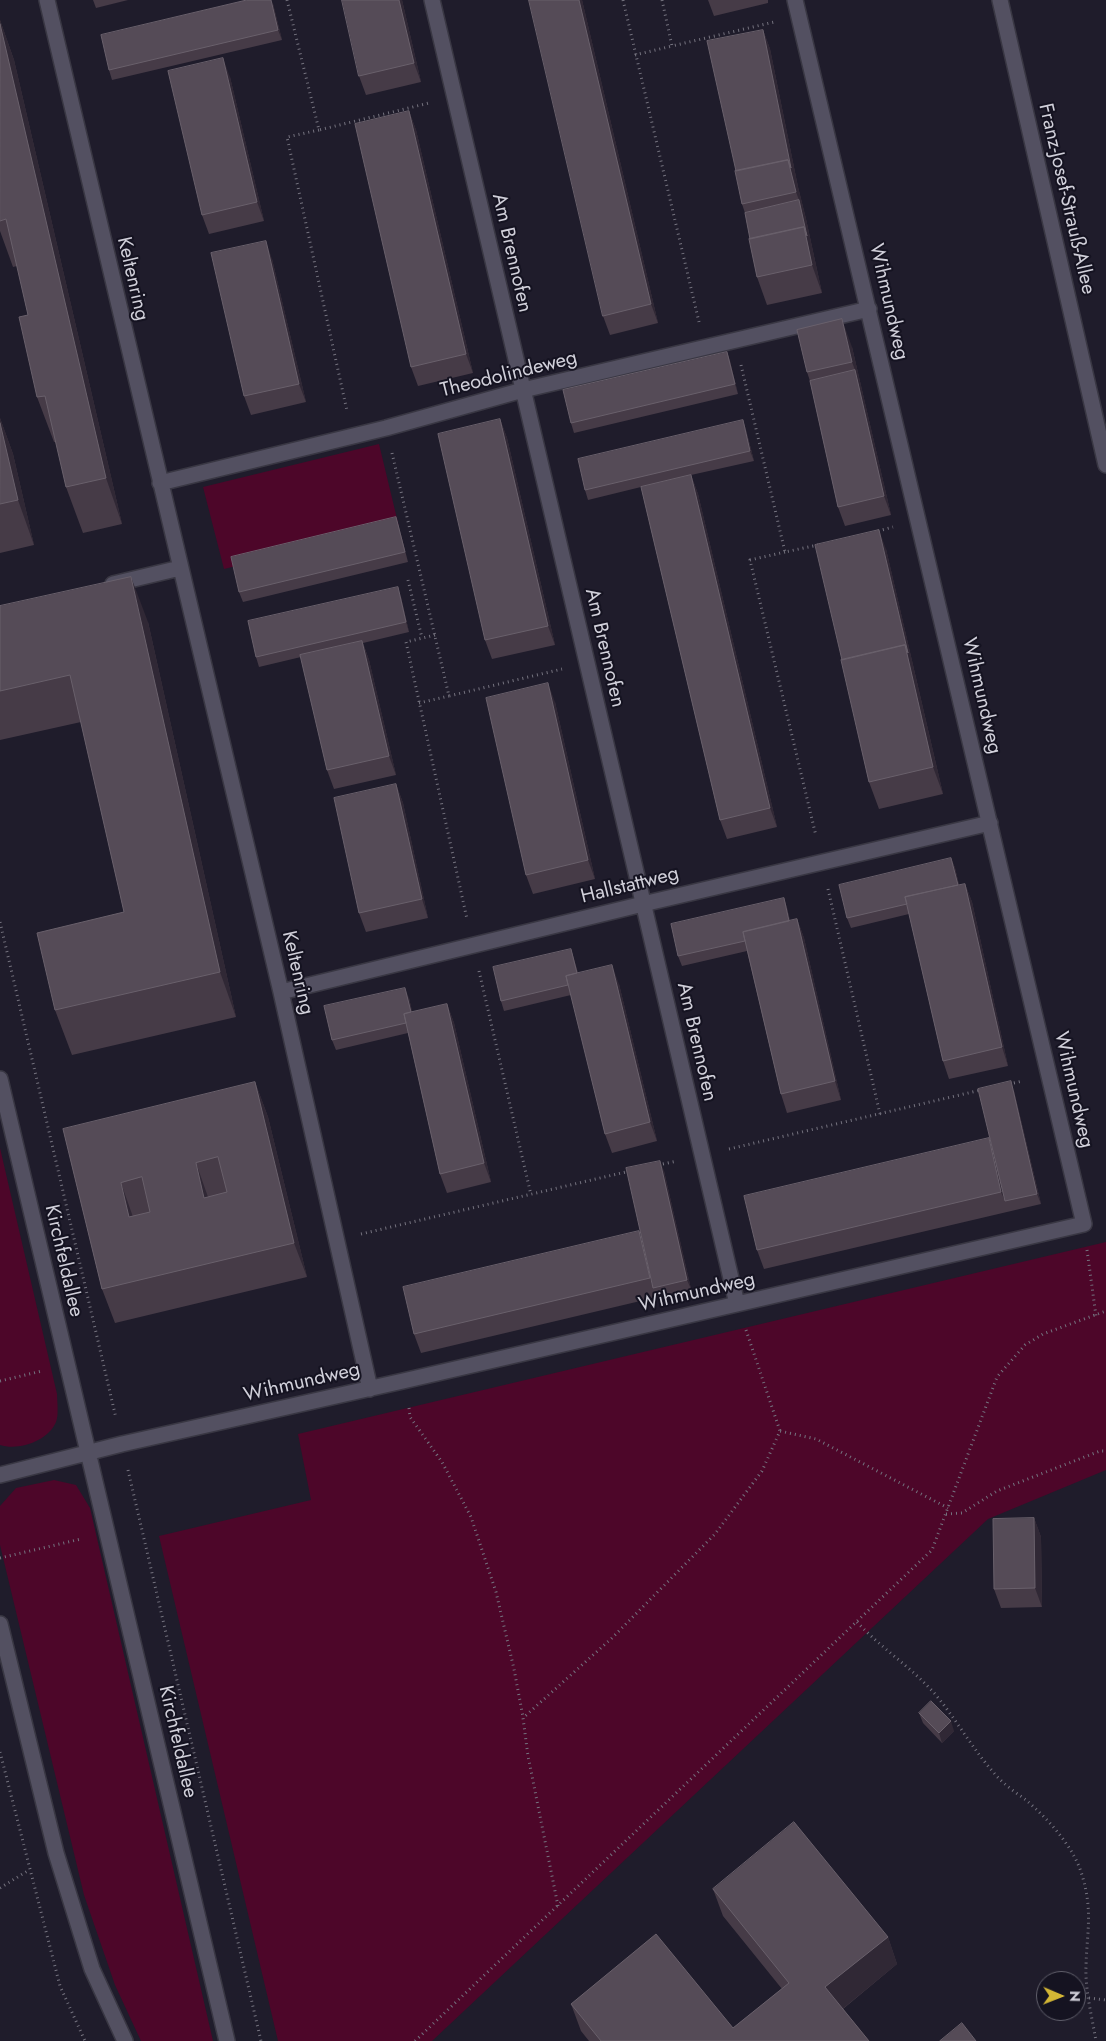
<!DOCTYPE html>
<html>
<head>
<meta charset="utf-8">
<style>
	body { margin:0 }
	#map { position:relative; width:1106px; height:2041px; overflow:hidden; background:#1f1c2b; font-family:Jost,sans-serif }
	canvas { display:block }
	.north { position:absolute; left:1036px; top:1971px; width:50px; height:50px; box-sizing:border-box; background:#151321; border:1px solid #605f6b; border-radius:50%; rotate:91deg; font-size:14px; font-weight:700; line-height:20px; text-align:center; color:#d1d0da }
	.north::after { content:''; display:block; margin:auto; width:18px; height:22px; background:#d3b635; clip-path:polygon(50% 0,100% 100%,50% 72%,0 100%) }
</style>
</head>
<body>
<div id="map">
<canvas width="1106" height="2041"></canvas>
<div class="north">N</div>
</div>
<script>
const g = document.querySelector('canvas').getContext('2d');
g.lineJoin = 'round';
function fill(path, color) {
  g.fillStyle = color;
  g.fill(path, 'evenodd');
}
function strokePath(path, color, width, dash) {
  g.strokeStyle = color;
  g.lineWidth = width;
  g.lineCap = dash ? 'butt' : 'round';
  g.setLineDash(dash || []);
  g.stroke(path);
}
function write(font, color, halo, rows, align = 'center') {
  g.font = font + ' Jost,sans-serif';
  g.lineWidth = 4;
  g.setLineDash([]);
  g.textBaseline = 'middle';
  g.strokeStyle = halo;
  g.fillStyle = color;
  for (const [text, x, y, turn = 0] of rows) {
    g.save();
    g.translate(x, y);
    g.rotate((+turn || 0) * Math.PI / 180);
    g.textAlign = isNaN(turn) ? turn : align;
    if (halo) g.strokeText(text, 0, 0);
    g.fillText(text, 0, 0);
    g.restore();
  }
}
fill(new Path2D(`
	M379,444l20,83 -175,42 -21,-82z
	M0,1148l57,246c0,7 2,21 -1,28 -8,19 -37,29 -56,23z
	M1106,1242v228l-118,49 -556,522h-154l-119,-505 152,-36 -13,-66z
	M54,1480l22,5 14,23 123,533h-72l-26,-56 -31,-90 -84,-350v-39l16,-18z`), '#4d0629');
const minor = new Path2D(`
	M47,0l234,992 89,397
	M432,0l305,1304
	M1000,0l106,465
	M160,483l226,-55 137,-38 346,-81
	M113,584l67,-16
	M281,992l362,-88 347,-81
	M0,1079l227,962
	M0,1475l122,-31 281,-63 681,-157 -289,-1224
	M0,1624l56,229 36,116 33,72`);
strokePath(minor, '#393743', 18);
strokePath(new Path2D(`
	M287,0l32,130 110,-27
	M623,0l76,322
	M662,0l10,46 102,-24
	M635,55l37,-9
	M319,130l-32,7 60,274
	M741,365l44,187 33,-7
	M392,453l57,243 113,-27
	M878,531l15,-4
	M785,552l-35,8 66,276
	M408,580l14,58
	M435,635l-29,7 61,277
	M419,703l30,-7
	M828,889l52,225
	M0,922l116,496
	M479,971l52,224
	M1009,1084l14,-3
	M729,1149l252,-59
	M658,1165l19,-4
	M361,1234l269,-63
	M1087,1250l9,66
	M746,1330l34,101
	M0,1381l42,-10
	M409,1408l1,9 32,45 29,55 25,75 18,77 9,48
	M128,1470l133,571
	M946,1514l16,-1 35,-22 103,-40h6
	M0,1558l81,-19
	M857,1622c24,26 54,45 78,72 21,25 37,54 59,79 9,11 21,19 32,27 22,19 48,47 56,75 11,36 5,56 4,91 -1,24 6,51 10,75
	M0,1752l60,234 25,55
	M0,1888l29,-18
	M558,1906l-30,-150 -5,-38 89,-80 103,-104 47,-63 18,-40 36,8 132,69
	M1089,1998l17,2
	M415,2041l517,-491 65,-173 28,-32 18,-11 63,-23`), '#75737f', 3, [1, 4]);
strokePath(minor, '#535061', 15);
fill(new Path2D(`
	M93,0h35l-32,8z
	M402,0l19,82 -55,13 -7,-19z
	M529,0h53l76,323 -48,12 -7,-19z
	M708,0h60v3l-54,13z
	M273,4l9,36 -170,40 -3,-10z
	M0,20l14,40 108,464 -39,9 -17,-46 -10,-45h-2l-17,-45 -9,-82 -11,-49 -4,1 -13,-36z
	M763,30l7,19 28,138 8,32 16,74 -55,12 -10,-28 -7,-38 -5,-26 -3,-9 -6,-33z
	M230,77l34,144 -55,13 -7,-19z
	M409,111l7,19 57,243 -55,13 -7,-19z
	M272,259l34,143 -55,13 -7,-19z
	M852,347l39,168 -46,11 -7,-19 -28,-126 -3,-9z
	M727,352l3,9 8,33 -164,39 -3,-10z
	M0,418l13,36 21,91 -34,8z
	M500,419l7,19 48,207 -63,14 -7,-19z
	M743,420l3,10 8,31 -63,14 7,19 79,333 -50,12 -7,-19 -79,-333 -53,13 -3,-10z
	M396,517l3,10 9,35 -165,40 -4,-10z
	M886,549l57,245 -64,15 -10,-27 -27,-122z
	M401,597l8,35 -46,11 6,17 27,115 -62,14 -7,-19 -26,-113 -42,10 -3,-10z
	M0,606l148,16 88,395 -164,38 -17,-45 69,-98 -43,-190 -81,18z
	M555,702l40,177 -62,15 -7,-19z
	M396,784l7,19 25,115 -62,14 -7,-19z
	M951,858l4,10 4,17 6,-1 7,18 36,164 -59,13 -6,-18 -34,-147 -58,14 -4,-10z
	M784,898l3,10 3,13 7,-2 7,19 37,162 -54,13 -6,-19 -34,-143 -65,15 -4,-10z
	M571,949l3,10 4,14 41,11 38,157 -45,12 -7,-19 -34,-139 -67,16 -3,-10z
	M409,998l3,14 35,-8 7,19 37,159 -44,11 -7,-19 -32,-141 -72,17 -4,-10z
	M255,1082l13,35 39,160 -192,46 -13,-34 -39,-160z
	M1014,1091l27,113 -277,65 -7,-19 235,-104z
	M664,1171l27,118 -270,64 -7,-19 225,-103 4,12z
	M1034,1518l7,19 1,70 -41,1 -7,-19z
	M919,1713l35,18 -12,12 -19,-20z
	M713,1889l175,48 9,27 -54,45 26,32h-280l-8,-10 -10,-27 162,24 49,-39 -59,-73z`), '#463b47');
fill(new Path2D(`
	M271,0l2,4 9,36 -4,-10z
	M399,0h3l19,82 -7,-19z
	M579,0h3l76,323 -7,-19z
	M0,20l14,40 108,464 -16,-46 -106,-454z
	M763,30l7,19 28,138 8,32 16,74 -10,-28 -13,-65 -3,-8 -8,-32z
	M223,58l7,19 34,144 -7,-19z
	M409,111l7,19 57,243 -7,-19z
	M266,241l6,18 34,143 -7,-18z
	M842,319l10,28 39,168 -7,-19 -29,-126 -3,-8z
	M727,352l3,9 8,33 -3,-10z
	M0,418l13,36 21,91 -16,-45 -18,-77z
	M500,419l7,19 48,207 -7,-19z
	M743,420l3,10 8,31 -4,-10z
	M691,475l7,19 79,333 -7,-19z
	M879,530l7,19 57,245 -10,-27 -28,-122z
	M131,577l17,45 88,395 -16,-45z
	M398,587l3,10 8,35 -3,-10z
	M362,641l7,19 27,115 -7,-19z
	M548,683l7,19 40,177 -7,-19z
	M396,784l7,19 25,115 -6,-19z
	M951,858l4,10 8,34 -4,-10z
	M965,884l7,18 36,164 -6,-19z
	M784,898l3,10 8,32 -4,-9z
	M797,919l7,19 37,162 -6,-19z
	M571,949l3,10 8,33 -3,-9z
	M612,965l7,19 38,157 -7,-19z
	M405,988l4,10 8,33 -4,-10z
	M447,1004l7,19 37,159 -7,-19z
	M1011,1081l3,10 27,113 -4,-10z
	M255,1082l13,35 39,160 -13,-34z
	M989,1138l7,19 9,44 -4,-9z
	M660,1161l4,10 27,118 -4,-9z
	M196,1163l12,34 -4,1z
	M121,1183l12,34h-4z
	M639,1231l7,19 7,38 -3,-10z
	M1034,1518l7,19 1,70 -7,-19z
	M951,1721l3,10 -12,12 -3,-10z
	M888,1937l9,27 -62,51 -10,-28z`), '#302835');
const building = new Path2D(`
	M247,0h24l7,30 -169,40 -8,-35z
	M342,0h57l15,63 -55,13z
	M529,0h50l72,304 -48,12z
	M0,24l106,454 -40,9 -21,-91 -8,1 -18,-80 9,-2 -22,-96 -6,2z
	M763,30l28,138 -3,-8 -52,11 -29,-130z
	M223,58l34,144 -55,13 -34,-144z
	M409,111l57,243 -55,13 -56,-243z
	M788,160l8,32 -54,12 -7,-33z
	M799,200l8,36 -3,-9 -54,12 -5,-26z
	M804,227l8,38 -55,12 -8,-38z
	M266,241l33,143 -55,12 -33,-143z
	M842,319l10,43 -45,10 -10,-42z
	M727,352l8,32 -164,39 -8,-33z
	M855,370l29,126 -46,11 -28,-126z
	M500,419l48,207 -63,14 -47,-206z
	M743,420l7,31 -165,39 -7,-31z
	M0,423l18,77 -18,4z
	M691,475l79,333 -50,12 -79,-333z
	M396,517l9,35 -166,40 -8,-35z
	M879,530l29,123 -3,-8 -63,15 -27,-115z
	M131,577l89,395 -165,38 -18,-77 87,-21 -54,-237 -70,16v-85z
	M398,587l8,35 -150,35 -8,-36z
	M362,641l27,115 -62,14 -27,-115z
	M905,645l28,122 -64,15 -28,-122z
	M548,683l40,177 -62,15 -40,-177z
	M396,784l26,115 -63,14 -25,-115z
	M951,858l7,27 -53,12 2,7 -60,14 -8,-33z
	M965,884l37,163 -59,14 -38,-164z
	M784,898l5,23 -46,11 2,9 -67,15 -7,-32z
	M797,919l38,162 -54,13 -38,-162z
	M571,949l6,24 -11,3 2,9 -67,16 -8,-34z
	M612,965l38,157 -45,12 -39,-158z
	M405,988l6,24 -7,2 2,9 -74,17 -8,-34z
	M447,1004l37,159 -44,11 -36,-160z
	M1011,1081l26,113 -32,7 -27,-112z
	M255,1082l39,161 -192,46 -39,-160zM218,1157l9,35 -23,6 -8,-35zM142,1177l8,35 -21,5 -8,-34z
	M989,1138l12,54 -244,58 -13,-54z
	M660,1161l27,119 -34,8 -27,-120z
	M639,1231l11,47 -236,56 -11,-47z
	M1034,1518l1,70 -41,1 -1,-70z
	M931,1701l20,20 -12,12 -20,-20z
	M794,1822l94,115 -63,50 44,54h-268l-30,-37 85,-70 77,94 56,-45 -76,-94z
	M962,2023l14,18h-36z`);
fill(building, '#554b57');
strokePath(building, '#69606b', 1);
write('20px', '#d1d0da', '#151321', [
	["Franz-Josef-Strauß-Allee",1066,199,77],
	["Am Brennofen",511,253,77],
	["Keltenring",132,279,77],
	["Wihmundweg",888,302,77],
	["Theodolindeweg",509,375,-14],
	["Am Brennofen",604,648,77],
	["Wihmundweg",981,696,77],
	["Hallstattweg",630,886,-14],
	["Keltenring",297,973,77],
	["Am Brennofen",696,1042,77],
	["Wihmundweg",1073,1090,77],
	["Kirchfeldallee",63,1261,77],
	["Wihmundweg",697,1293,-13],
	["Wihmundweg",302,1383,-13],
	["Kirchfeldallee",177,1742,77]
]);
</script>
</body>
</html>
